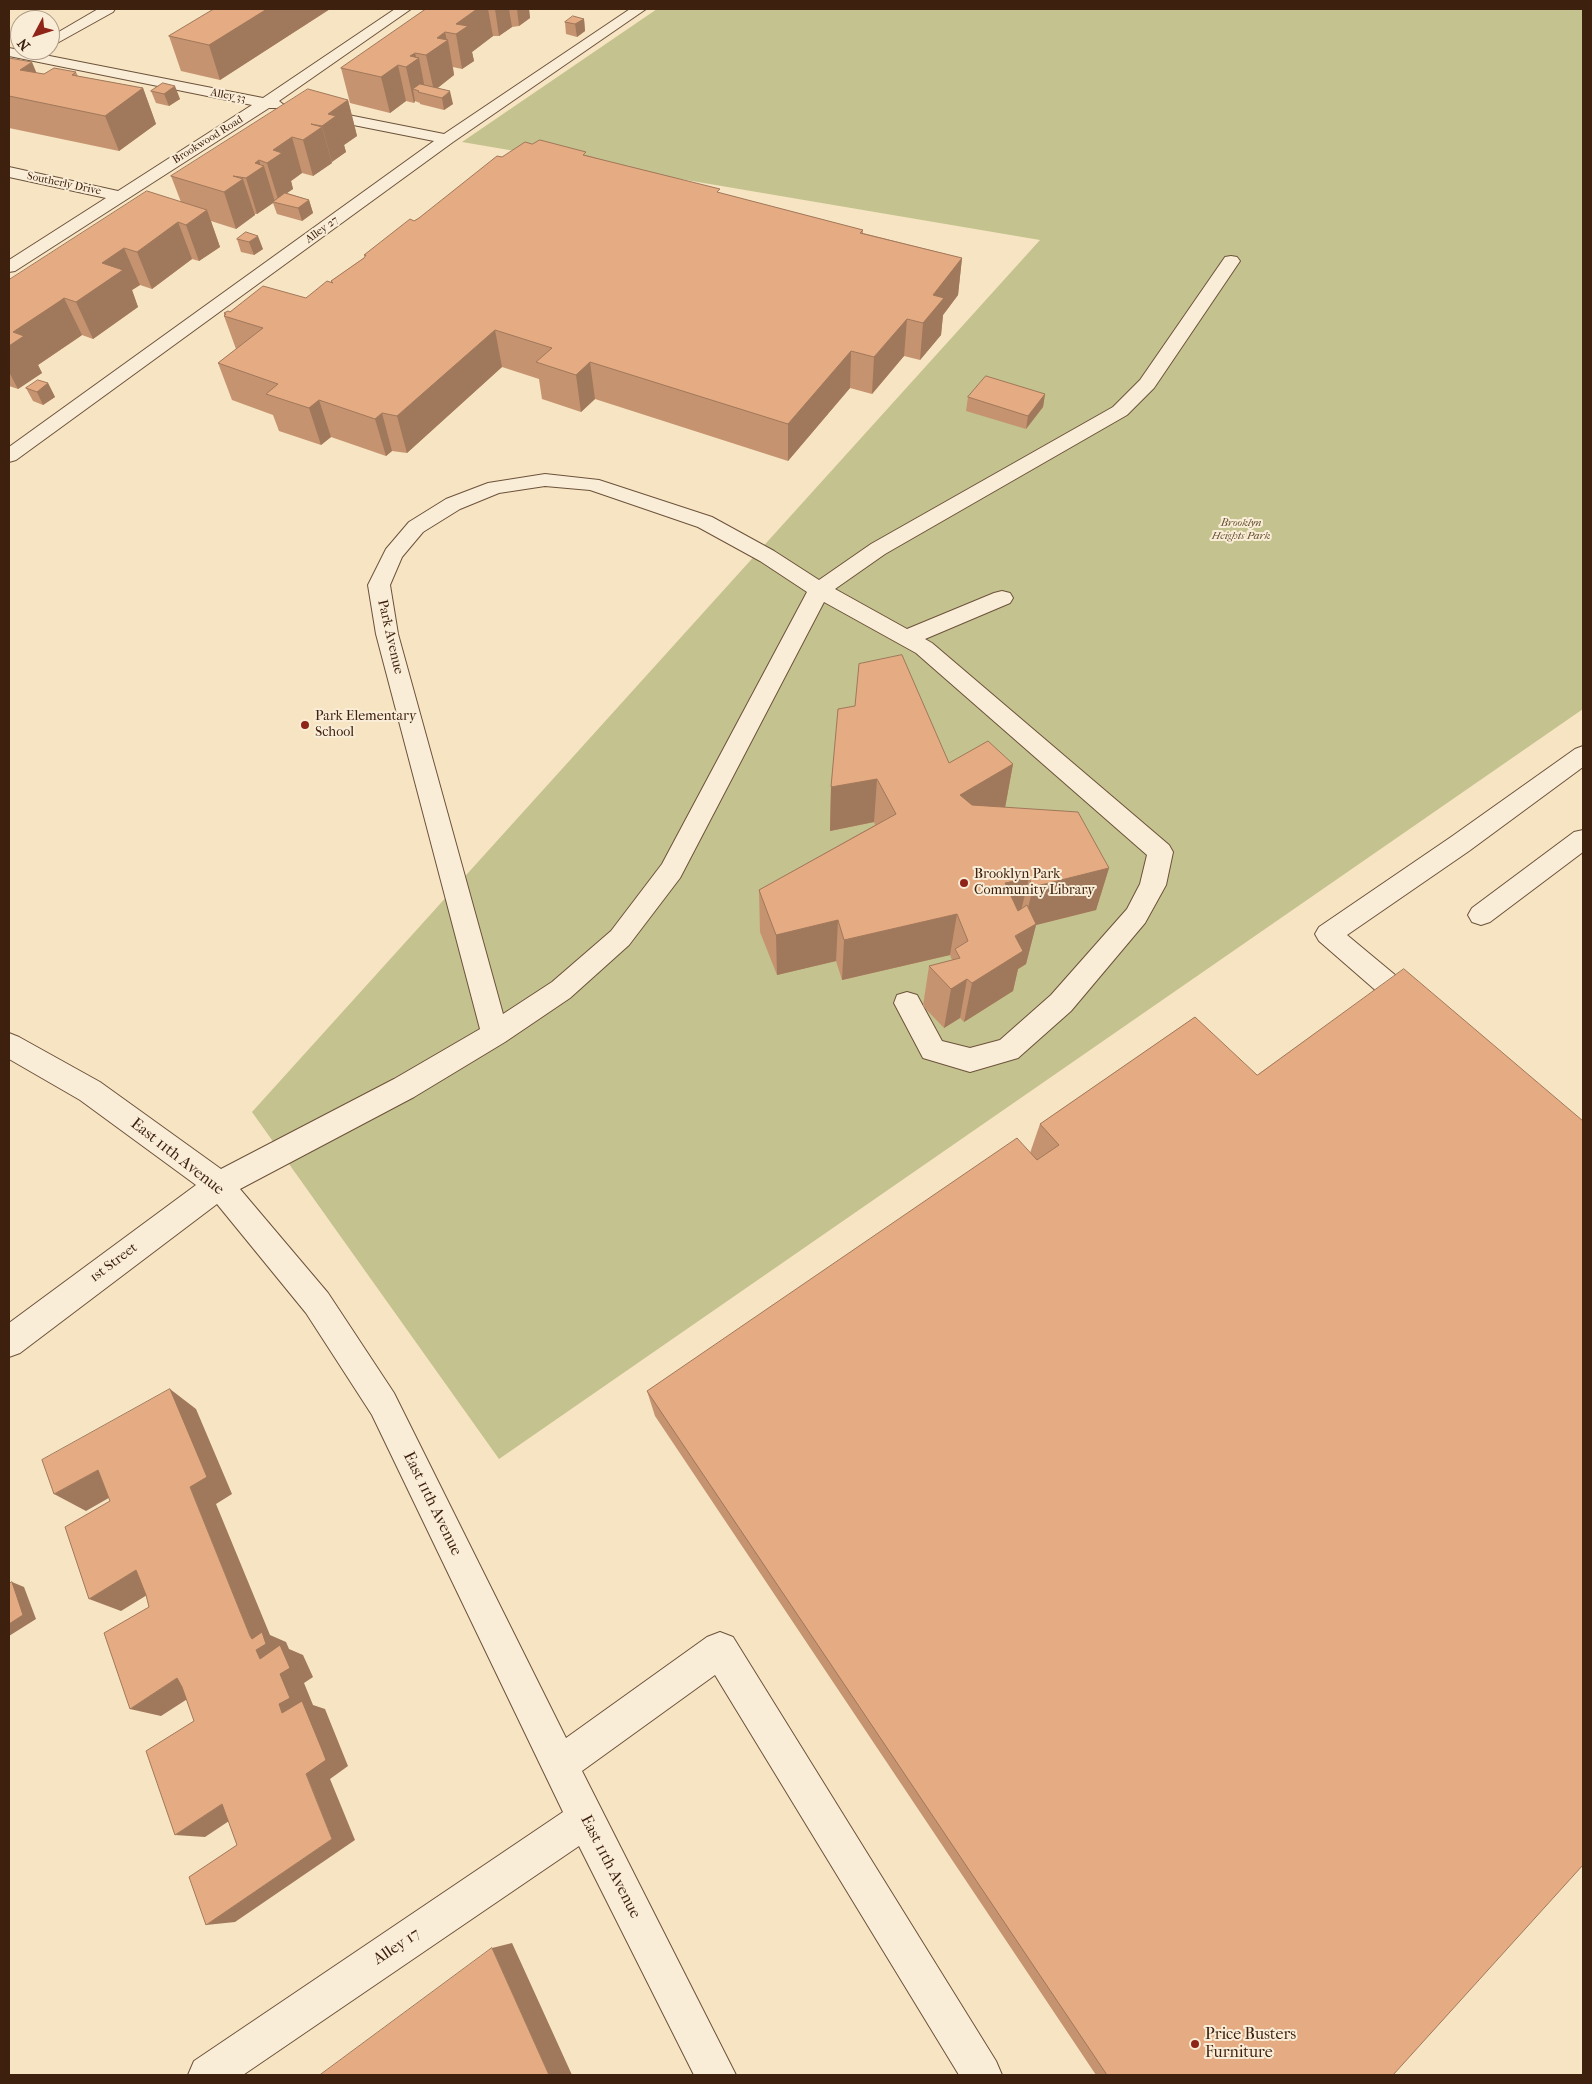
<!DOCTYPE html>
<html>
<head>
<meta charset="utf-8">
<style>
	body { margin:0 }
	#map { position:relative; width:1592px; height:2084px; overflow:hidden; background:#f7e4c2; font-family:"IM FELL French Canon",serif }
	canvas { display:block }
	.frame { position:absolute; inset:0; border:10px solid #3d210e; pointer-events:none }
	.north { position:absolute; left:10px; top:10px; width:50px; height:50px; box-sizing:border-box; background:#faedd7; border:1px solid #ae9b87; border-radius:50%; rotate:230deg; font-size:14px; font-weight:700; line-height:20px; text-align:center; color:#3d210e }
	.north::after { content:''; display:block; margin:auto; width:18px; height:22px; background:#8f2418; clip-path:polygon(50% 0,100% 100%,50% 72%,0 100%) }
</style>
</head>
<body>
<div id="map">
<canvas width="1592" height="2084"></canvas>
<div class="frame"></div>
<div class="north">N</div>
</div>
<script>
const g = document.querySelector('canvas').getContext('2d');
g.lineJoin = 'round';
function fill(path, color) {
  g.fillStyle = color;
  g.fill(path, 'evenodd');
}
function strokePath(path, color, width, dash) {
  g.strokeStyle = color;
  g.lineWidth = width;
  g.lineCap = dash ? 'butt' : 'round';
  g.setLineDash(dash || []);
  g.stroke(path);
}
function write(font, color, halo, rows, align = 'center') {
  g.font = font + ' "IM FELL French Canon",serif';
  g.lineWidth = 4;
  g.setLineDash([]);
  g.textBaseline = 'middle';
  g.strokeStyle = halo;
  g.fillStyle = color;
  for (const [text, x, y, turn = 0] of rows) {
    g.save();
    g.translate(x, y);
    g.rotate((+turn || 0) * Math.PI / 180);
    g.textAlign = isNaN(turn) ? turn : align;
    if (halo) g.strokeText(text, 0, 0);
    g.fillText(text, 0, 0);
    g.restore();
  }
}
fill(new Path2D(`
	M657,9h926v700l-1084,750 -247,-347 788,-872 -578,-98z`), '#c4c28e');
const minor = new Path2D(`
	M98,9h17l-2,3 -63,35v-10z
	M395,9h16l-132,92 5,4 -3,3h-12l-254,163 -6,1v-12l97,-62 -97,-21v-10l109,24 134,-86 -243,-49v-8l254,50z
	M630,9h16l-193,133 -437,318 -7,2v-15l425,-306 -121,-24 -3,-3 3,-3 5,-2 126,25z
	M1231,256l6,1 3,4 -86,127 -27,27 -242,139 -50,35 72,40 87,-36 8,-2 8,2 3,5 -3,5 -85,36 7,4 237,202 4,7 -7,33 -21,38 -74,88 -53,47 -48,14 -47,-14 -29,-55 3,-8 10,-3 10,3 25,46 28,7 30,-8 51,-45 76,-86 13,-25 7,-29 -231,-202 -92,-51 -144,276 -51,67 -59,53 -65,44 -91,55 -174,92 88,104 66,100 172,345 141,-101 13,-5 13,5 263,424 6,14h-43l-244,-400 -133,96 154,304h-42l-115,-229 -336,229h-55l6,-14 369,-249 -191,-397 -66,-102 -89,-109 -197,149 -11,4v-34l187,-138 -116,-85 -71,-41v-26l10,4 81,45 121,87 173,-90 86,-50 -104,-395 -8,-49 18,-36 23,-27 37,-23 42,-16 57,-9 54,6 113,37 62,34 45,29 52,-36 242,-137 27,-27 85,-123zM545,486l45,4 108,37 62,34 47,31 -145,272 -51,67 -59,51 -49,32 -105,-380 -8,-49 12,-28 21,-25 37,-23 39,-16z
	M1583,746v21l-114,84 -122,84 77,64 4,8 -4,8 -10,3 -10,-3 -85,-74 -4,-7 4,-7 132,-90 124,-88z
	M1583,830v22l-93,70 -9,3 -9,-3 -4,-7 4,-7 102,-76z`);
strokePath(minor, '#6c523b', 2);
fill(minor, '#faedd7');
fill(new Path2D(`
	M214,9h116l-110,71 -39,-9 -12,-35z
	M426,9h104h-1l1,9 -11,8 -7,1 -13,9h-6l-21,16 2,9 -12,8 -9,-2 1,8 -17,13 16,16 -9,6 -24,-6v-1l-5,-2 -1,2 -8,-2 -16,12 -40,-10 -9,-35z
	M584,19l1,12 -8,6 -11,-3 -1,-12z
	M9,58l27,15 8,1 32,-2 2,4 65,12 13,36 -37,27 -110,-23z
	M163,83l17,16 -11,7 -13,-3 -5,-12z
	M348,100l9,36 -13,9 2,7 -15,10 1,1 -19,13 -11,-3 -11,8 2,8 -6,4 22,7 4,13 -11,8 -25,-7 -4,-11 -16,11h-2v1l-19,14 -25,-8 9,26 -21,14 -7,-2 -40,30 -12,-4 -8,5 6,17 -45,32 -11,-4 -4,3 -40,27 4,8 -24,16 -9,-3v-106l172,-78 -10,-26z
	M532,144l54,11 134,38 143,37v3l99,25 -4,37 -15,20 -2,20 -21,25 -16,-4 -32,38 -22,-6 -62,73 -193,-62 -14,13 -39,-13 -3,-20 -37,-12 -95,86 -15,-2 -6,5 -55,-19 -10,8 -42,-14 -6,-16 -41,-15 -14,-37 18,-14 -12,-33v-3l82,-15 25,-15v-2l34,-24 -1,-2 50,-34 5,-3 83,-61z
	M246,232l17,17 -9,6 -13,-3 -4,-13z
	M48,383l7,14 -12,8 -10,-4 -7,-13z
	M1045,394l-2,13 -17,22 -60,-18 2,-14z
	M949,763l64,1 -8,43 104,61 -13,42 -60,15 -10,39 -8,5 -5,22 -49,31 -4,-4 -16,10 -21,-22 6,-40 23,-6 -2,-5 -108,25 -6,-19 -59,14 -17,-43 -1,-42 116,-65 -1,-3 -44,9 1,-44z
	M1195,1017l198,1058h-297l-441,-659 -8,-25 383,-238 10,-29z`), '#c59370');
fill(new Path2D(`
	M267,9h63l-110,71 -11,-35z
	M477,9h11l5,27 -21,16 2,9 -12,8 -6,-35v-10z
	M495,9h14l3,18 -13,9z
	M517,9h13h-1l1,9 -11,8z
	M584,19l1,12 -8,6 -2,-13z
	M445,32l2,9 1,-1 6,35 -20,16 -8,-36 11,-17z
	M415,53l2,7 2,-2 7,36 -7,-3 -6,-2 2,12 -1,2 -8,-36 4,-11z
	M32,62l15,36 -27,-28z
	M398,65l8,36 -16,12 -9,-36z
	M175,86l5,13 -11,7 -5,-12z
	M143,88l13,36 -37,27 -14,-35z
	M450,91l3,13 -9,6 -2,-12z
	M348,100l9,36 -13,9 2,7 -14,10 -10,-36 6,-12z
	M322,127l10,36 -19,13 -10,-36z
	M292,137l10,36 -11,8 2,8 -15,10 -11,-36 6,-13z
	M259,160l2,7 3,-1 11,36h-2v1l-16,11 -11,-36 9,-15z
	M243,179l12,36 -19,14 -12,-37z
	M309,200l4,13 -11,8 -4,-13z
	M207,210l13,37 -21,14 -13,-36z
	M178,222l14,37 -40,30 -15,-37z
	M258,236l5,13 -9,6 -5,-13z
	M124,248l16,37 -8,5 6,17 -45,32 -17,-37 26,-39z
	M962,258l-4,37 -15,20 -2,20 -21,25 3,-37 10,-28z
	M64,298l18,37 -44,30 4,8 -24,16 -9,-17v-26l4,-14z
	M907,319l-3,37 -32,38 2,-37z
	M495,330l7,37 -95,86 -10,-37z
	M851,351l-1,37 -62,73v-37z
	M590,362l5,37 -14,13 -5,-37z
	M48,383l7,14 -12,8 -6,-13z
	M1045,394l-2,13 -17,22 2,-13z
	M319,400l12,37 -10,8 -12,-37z
	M382,413l10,38 -6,5 -11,-37z
	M1013,764l-8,44 -52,30 7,-43z
	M877,779l-3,43 -44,9 1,-44z
	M1109,868l-13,42 -60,15 -10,39 -8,5 -5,22 -49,31 8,-39 51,-54 10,-42z
	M1029,878l-10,41 -14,-36z
	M957,914l-7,41 -108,25 2,-40z
	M838,920l-2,41 -59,14 -1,-40z
	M967,979l-7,39 -16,10 7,-39z
	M170,1389l26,20 36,85 -16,10 54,131 16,7 3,7 14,6 10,22 -9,6 9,22 12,4 23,57 -18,13 25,61 -120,82 -29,3 126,-86 -50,-126 -32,-77 -60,-149z
	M98,1470l30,17 -42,24 -32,-17z
	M136,1570l29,14 -44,27 -32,-12z
	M12,1582l12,5 12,32 -27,17v-12z
	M177,1678l29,9 -45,29 -31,-7z
	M222,1804l28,3 -45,30 -30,-2z
	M512,1943l60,132h-23l-57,-127z`), '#a0785b');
const building = new Path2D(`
	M214,9h53l-58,36 -40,-9z
	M426,9h51l-21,15 12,2 -12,8 -11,-2 -8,6 11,2 -22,15 -11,-2 -5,3 9,2 -13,9 -8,-2 -17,12 -40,-9z
	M573,16l11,3 -9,5 -10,-2z
	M9,58l23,4 -12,8 24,4 10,-6 22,4 -4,3 71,13 -38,28 -96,-20z
	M163,83l12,3 -11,8 -13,-3z
	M420,84l30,7 -8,7 -24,-6 1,-1 -6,-2z
	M308,89l40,11 -20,14 8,2 -14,10 -11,-2 11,3 -19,13 -11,-3 -19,13 9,3 -15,10 -8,-3 -4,3 9,3 -18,12 -13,-2 10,3 -19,13 -53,-16z
	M540,140l46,12 -3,3 137,34 -3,3 146,38 -3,3 102,25 -29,37 11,3 -21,25 -16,-4 -33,38 -23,-6 -63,73 -198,-62 -14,13 -40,-13 16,-14 -57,-18 -98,86 -15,-3 -7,6 -56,-19 -10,8 -43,-14 12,-10 -60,-21 45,-35 -39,-12 2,-2 -2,-1 4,-2 2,1 33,-26 43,12 21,-17 6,2 -2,-2 33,-23 2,-3h-2l46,-36 4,2 5,-3 78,-62 5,1 23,-15 7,2z
	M147,191l60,19 -21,15 -8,-3 -41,30 -13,-4 -22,15 21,7 -47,32 -12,-4 -4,3 -47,31 11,4 -15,10v-66z
	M285,193l24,7 -11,8 -25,-6z
	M246,232l12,4 -9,6 -12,-3z
	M986,376l59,18 -17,22 -60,-19z
	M38,380l10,3 -11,9 -11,-4z
	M902,655l47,108 39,-22 25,23 -53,31 12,10 106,7 31,56 -76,19 -4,-9 -24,5 13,28 9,-6 9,19 -21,12 8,15 -51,32 -5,-4 -16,10 -22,-23 31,-8 -5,-9 13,-8 -11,-27 -113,26 -6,-20 -62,15 -17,-45 137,-76 -19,-35 -46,8 7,-78 17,-3 4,-42z
	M1404,969l179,152v744l-190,210h-286l-460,-684 370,-253 20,22 22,-15 -19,-21 155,-107 62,58z
	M170,1389l37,88 -17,10 60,149 2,3 10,-7 4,12 -10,6 4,9 20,-14 10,23 -10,6 10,24 -11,6 3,9 20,-12 21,51 3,8 -20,14 26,65 -126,86 -17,-48 48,-32 -15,-41 -47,31 -29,-84 48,-30 -12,-34 -5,-9 -47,31 -26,-76 45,-26 -3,-12 -10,-25 -47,29 -24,-72 45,-26 -12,-31 -44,24 -12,-34z
	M12,1582l11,33 -14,9v-40z
	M492,1948l57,127h-229z`);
fill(building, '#e5ab82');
strokePath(building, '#a0785b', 1);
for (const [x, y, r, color] of [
	[305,725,5,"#8f2418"],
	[964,883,5,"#8f2418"],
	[1195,2044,5,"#8f2418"]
]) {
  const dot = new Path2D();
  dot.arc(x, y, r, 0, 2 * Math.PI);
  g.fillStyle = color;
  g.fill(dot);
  strokePath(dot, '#faedd7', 2);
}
write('11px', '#3d210e', '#faedd7', [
	["Alley 33",228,96,11],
	["Brookwood Road",208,140,-32],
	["Southerly Drive",64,184,12],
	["Alley 27",322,230,-36]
]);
write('italic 11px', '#665134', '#faedd7', [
	["Brooklyn",1241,523],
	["Heights Park",1241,536]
]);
write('14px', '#3d210e', '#faedd7', [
	["Park Avenue",390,637,77],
	["1st Street",114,1263,-37]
]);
write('14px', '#3d210e', '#faedd7', [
	["Park Elementary",315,717],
	["School",315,733],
	["Brooklyn Park",974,875],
	["Community Library",974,891]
], 'left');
write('16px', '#3d210e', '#faedd7', [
	["East 11th Avenue",177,1157,38],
	["East 11th Avenue",432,1504,64],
	["East 11th Avenue",610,1867,63],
	["Alley 17",397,1947,-34]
]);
write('16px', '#3d210e', '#faedd7', [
	["Price Busters",1205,2035],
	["Furniture",1205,2053]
], 'left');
</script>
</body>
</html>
